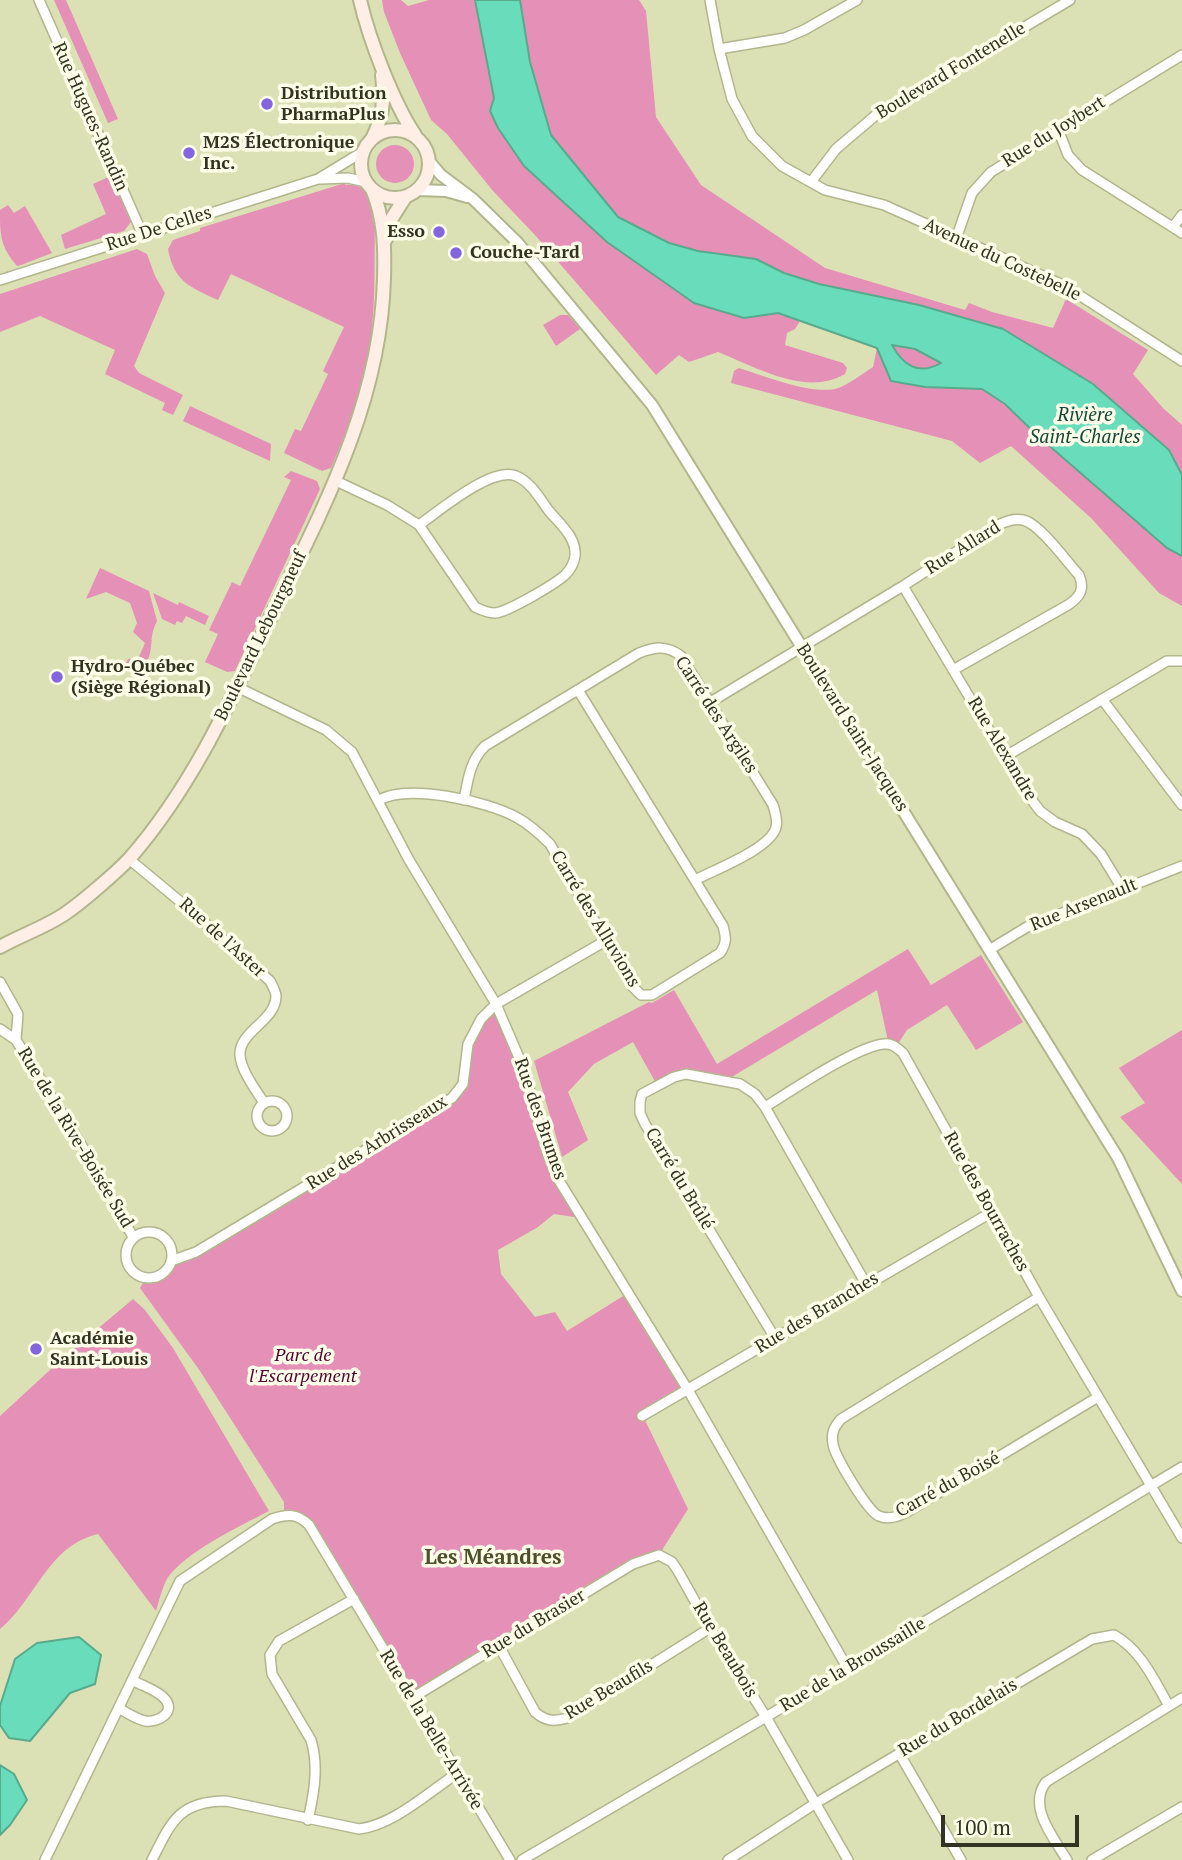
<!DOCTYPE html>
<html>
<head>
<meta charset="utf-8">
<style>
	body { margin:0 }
	#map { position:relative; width:1182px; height:1860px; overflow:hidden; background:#dce0b5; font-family:"PT Serif",serif }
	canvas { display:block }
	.scale { position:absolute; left:941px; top:1815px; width:138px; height:32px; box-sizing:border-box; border:4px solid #323322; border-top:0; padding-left:9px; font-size:21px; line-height:24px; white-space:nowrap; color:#323322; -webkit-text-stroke:5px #fdffe9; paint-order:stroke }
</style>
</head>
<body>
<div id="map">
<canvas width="1182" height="1860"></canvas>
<div class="scale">100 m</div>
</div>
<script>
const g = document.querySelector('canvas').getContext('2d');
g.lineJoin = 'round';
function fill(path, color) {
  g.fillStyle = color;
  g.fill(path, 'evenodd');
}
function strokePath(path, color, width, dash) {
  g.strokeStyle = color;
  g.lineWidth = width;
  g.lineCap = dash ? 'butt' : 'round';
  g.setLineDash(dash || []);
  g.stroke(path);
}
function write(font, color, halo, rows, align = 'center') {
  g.font = font + ' "PT Serif",serif';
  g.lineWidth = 7;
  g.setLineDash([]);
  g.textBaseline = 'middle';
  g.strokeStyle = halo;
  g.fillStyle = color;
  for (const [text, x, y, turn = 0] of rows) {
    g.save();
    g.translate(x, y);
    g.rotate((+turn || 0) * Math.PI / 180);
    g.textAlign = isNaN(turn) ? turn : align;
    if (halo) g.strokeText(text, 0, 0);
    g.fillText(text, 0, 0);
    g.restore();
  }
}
fill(new Path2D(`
	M54,0h12l52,119 -10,4z
	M382,0h19l7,6 21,-6h46l19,98 -4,14 8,16 26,38 220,152 33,-5 23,8 -5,8 -8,4 -2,12 58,18 4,5 -2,6c-39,23 -89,-7 -127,-22l-29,10 -10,-7 -23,20 -121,-140 -42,-44 -46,-57 -16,-14 -31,-67 -16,-41z
	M520,0h119l7,11 10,106 45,68 124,83 140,42 4,-7 23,9 61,16 13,-29 82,51 -15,24 30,34 19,17v50l-13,-25 -250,-145 -100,-21 -35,-11 -28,-14 -58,-8 -29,-8 -51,-26 -67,-82 -21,-73z
	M376 164a19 19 0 1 1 38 0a19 19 0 1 1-38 0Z
	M111,176l20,46 -7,9 -59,18 -4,-14 45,-21 -13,-30z
	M345,183v2c24,-3 27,18 28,37h2c-1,37 1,76 -4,113 -5,46 -22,91 -40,133l-9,3 -38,-18 11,-24 6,2 27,-57 -5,-3 21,-44 -113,-53 -13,26c-28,-13 -44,-18 -50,-51l5,-9 27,-9v-3z
	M8,205l6,8 11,-7 27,47 -31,12 -4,1c-17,-20 -17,-31 -17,-56z
	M137,249l10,5 8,22 10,17 -31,73 5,7 44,22 -10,20 -11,-5 3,-7 -60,-29 10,-24 -75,-34 -40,16v-38z
	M560,315h8l12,14 -24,17 -13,-21z
	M892,345l23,4 26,14c-23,13 -36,2 -49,-18z
	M877,348l48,39 56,2 24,15 33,32 129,112 15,8v50l-23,-13 -68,-75 -80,-72 -31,17 -28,-22 -221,-58 3,-12 5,-3c26,8 69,26 96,21 12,-3 27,-15 38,-22z
	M190,406l81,38 -1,17 -87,-40z
	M291,471l26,10 3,8 -85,182 -8,1 -22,-10 13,-28 -9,-4 23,-48 8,4 51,-106 -7,-3z
	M100,568l49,23 8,30c-10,20 -1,27 -13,46l-19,5 -2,-3 5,-10h10l7,-16 -12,-11 4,-9 -7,-20 -24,-11 -20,7z
	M153,593l25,12 1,-3 30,14 -4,9 -19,-9 -4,7 -5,-2 -2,4 -13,-6z
	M908,949l23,36 50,-30 42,67 -47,28 -29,-45 -40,25 -11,17 -8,-6 -11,-51 -152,91 -39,-7 -29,11 -24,-43 -39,22 -26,28 20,48 -26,17 -28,-96 115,-59 3,1 22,-13 43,74z
	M496,1004l19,43 33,108 33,63 -27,-4 -16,13 -40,23 3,24 34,43 20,-5 12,19 61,-38 60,97 -45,26 45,93 -29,46 -11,3 -236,140 -103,-173 -25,-11v-12l-84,-131 -60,-83 6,-10c13,0 19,-5 25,-17l248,-142 44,-35 5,-40z
	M1182,1030v154l-62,-67 25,-14 -26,-35z
	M133,1299l12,11 28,38 96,163c-27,14 -86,42 -102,68 -5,9 -8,22 -11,32l-58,-77c-51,12 -62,66 -98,95v-213l63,-58z`), '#e590b7');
const water = new Path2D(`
	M475,0h45l10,62 21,73 67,82 51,26 29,8 58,8 28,14 35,11 100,21 84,24 90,55 76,66 13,25v81l-15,-8 -129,-112 -33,-32 -23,-15 -57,-2 -34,-6 -14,-33 -99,-35 -34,5 -50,-15 -87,-61 -83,-76 -26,-38 -8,-17 4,-13zM892,345l23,4 26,14c-23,13 -38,2 -49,-18z
	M79,1637l22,18 -6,29 -25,9 -40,48 -21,-3 -9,-13v-19l15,-47 22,-16z
	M0,1765l14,9 13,26 -17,25 -10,10z`);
fill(water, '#69ddbb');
strokePath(water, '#58aa8d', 2);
const minor = new Path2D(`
	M39,0l103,233
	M710,0l9,49 13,50 20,37 30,30 43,24 59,15 181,81 117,75
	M719,49l66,-11 19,-8 53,-30
	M1058,129l10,26 14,15 100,63
	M320,179l28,-1 18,4
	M811,182l25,-33 40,-34 194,-115
	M1173,227l9,-12
	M957,236l15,-43 19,-21 191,-117
	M0,280l318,-101 46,-28
	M336,481l51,24 32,20 56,82c6,3 13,6 20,6 13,-1 60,-29 70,-38 5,-5 9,-12 10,-19 2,-18 -15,-32 -26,-45 -9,-12 -18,-29 -33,-35 -24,-10 -77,35 -97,49
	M903,586l123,206 14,19 15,11 27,12 19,20 22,36
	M237,687l89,43 26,22 57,108 87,144 27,63 25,88 10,24 130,211 160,279
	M1102,699l80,106
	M709,703l194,-117 93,-60c8,-4 17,-8 27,-6 16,3 44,42 56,55 6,14 1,22 -11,30l-115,65
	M1006,756l161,-95h15
	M464,800c4,-21 6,-39 21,-54l154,-93c16,-6 28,-8 42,3l92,149c2,7 5,15 3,22 -4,21 -62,43 -81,53
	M378,801c28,-18 109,0 138,16 13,7 23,16 34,27l83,143 8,8h11l68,-42c7,-10 6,-16 3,-27l-145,-236
	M129,859l65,54 76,68c2,4 6,11 6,15 0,25 -37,35 -36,59 1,16 16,35 24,48
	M989,950l38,-23 155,-61
	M0,982l18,32 -2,26
	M0,1029l16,11 66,106 51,91
	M257 1116a15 15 0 1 1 30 0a15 15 0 1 1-30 0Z
	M765,1107c26,-16 92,-61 119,-63 8,-1 13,4 19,9l136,244 143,241
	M126 1255a23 23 0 1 1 46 0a23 23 0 1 1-46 0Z
	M171,1261l25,-9 256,-154 11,-14 5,-40 13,-25 15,-15 111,-64
	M1039,1297l-198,122c-7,8 -10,14 -8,25 2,13 35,68 46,72 9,4 18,1 26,-3l193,-116
	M775,1338l-130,-214 -5,-11v-11l2,-8 32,-17 12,-3 54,10 15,10 10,13 101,177
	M642,1416l350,-204
	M499,1646l36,66c10,9 19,10 32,6l143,-90
	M412,1698l221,-134 26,-9 13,7 6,9 32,57 56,89 82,143
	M120,1709c7,4 16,10 25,12 14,2 33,-10 18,-24 -7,-7 -20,-11 -29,-16
	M899,1753l62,107
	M308,1820c6,-26 11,-54 3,-80l-39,-66 -2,-19 9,-14 75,-42
	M45,1860l135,-279 92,-62c15,-5 25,-6 37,6l201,335
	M152,1860c19,-38 27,-59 74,-59l133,28c34,-4 69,-36 97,-55
	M522,1860l244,-143 416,-250
	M728,1860l88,-57 276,-164 22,-4c27,15 40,45 55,71
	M1067,1860c-13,-22 -40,-53 -21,-78l136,-84
	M1092,1860l90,-53`);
const tertiary = new Path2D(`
	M429,161l12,14 32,24 44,43 135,163 466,753 64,133
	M417,190l29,1 21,6`);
const secondary = new Path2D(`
	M360,0c9,39 33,102 55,135
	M361 164a34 34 0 1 1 68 0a34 34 0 1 1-68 0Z
	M372,139c11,-22 13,-40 10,-64
	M386,239l6,-21 14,-22
	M0,947c21,-12 46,-20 66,-34 16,-11 51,-41 64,-55 62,-71 101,-158 141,-242 53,-109 110,-215 113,-338 1,-31 0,-60 -12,-89`);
strokePath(minor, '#b2b68c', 12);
strokePath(tertiary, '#b2b68c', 14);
strokePath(secondary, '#b2b68c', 16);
strokePath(minor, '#fff', 9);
strokePath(tertiary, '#fff', 10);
strokePath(secondary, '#feeee6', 12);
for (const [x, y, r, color] of [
	[267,104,7,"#8465e0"],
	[189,153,7,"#8465e0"],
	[439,232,7,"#8465e0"],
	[456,253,7,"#8465e0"],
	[57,677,7,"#8465e0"],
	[36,1349,7,"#8465e0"]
]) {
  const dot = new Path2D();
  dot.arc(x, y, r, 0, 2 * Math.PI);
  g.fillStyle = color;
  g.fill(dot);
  strokePath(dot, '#fdffe9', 2.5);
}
write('18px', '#323322', '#fdffe9', [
	["Boulevard Fontenelle",951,71,-31],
	["Rue Hugues-Randin",90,117,66],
	["Rue du Joybert",1054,132,-32],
	["Rue De Celles",159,229,-18],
	["Avenue du Costebelle",1002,260,25],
	["Rue Allard",963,548,-32],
	["Boulevard Lebourgneuf",261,636,-64],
	["Carré des Argiles",716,715,57],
	["Boulevard Saint-Jacques",852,728,58],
	["Rue Alexandre",1002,749,59],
	["Rue Arsenault",1084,905,-22],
	["Carré des Alluvions",595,919,59],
	["Rue de l'Aster",222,938,42],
	["Rue des Brumes",540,1119,71],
	["Rue de la Rive-Boisée Sud",75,1138,59],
	["Rue des Arbrisseaux",377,1143,-32],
	["Carré du Brûlé",679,1179,59],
	["Rue des Bourraches",986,1202,61],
	["Rue des Branches",817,1313,-31],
	["Carré du Boisé",948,1485,-29],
	["Rue du Brasier",534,1624,-31],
	["Rue Beaubois",725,1650,59],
	["Rue de la Broussaille",853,1665,-31],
	["Rue Beaufils",609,1690,-31],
	["Rue du Bordelais",958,1718,-31],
	["Rue de la Belle-Arrivée",431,1730,59]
]);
write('bold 18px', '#323322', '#fdffe9', [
	["Distribution",281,94],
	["PharmaPlus",281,115],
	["M2S Électronique",203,143],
	["Inc.",203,164],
	["Esso",425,232,"right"],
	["Couche-Tard",470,253],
	["Hydro-Québec",71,667],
	["(Siège Régional)",71,688],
	["Académie",50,1339],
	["Saint-Louis",50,1360]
], 'left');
write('italic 18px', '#530433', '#fdffe9', [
	["Parc de",303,1356],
	["l'Escarpement",303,1377]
]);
write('italic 19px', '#154739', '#fdffe9', [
	["Rivière",1085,416],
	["Saint-Charles",1085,438]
]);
write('bold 21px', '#4c4f29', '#fdffe9', [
	["Les Méandres",493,1558]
]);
</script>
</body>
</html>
